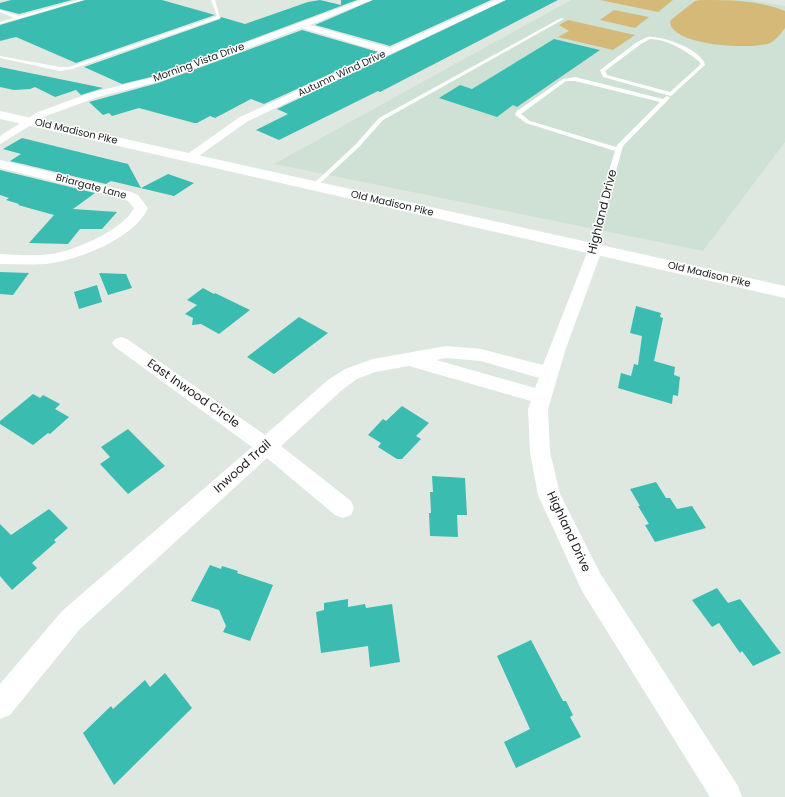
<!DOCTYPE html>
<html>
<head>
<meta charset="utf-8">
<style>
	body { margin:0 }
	canvas { display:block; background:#dee8e1 }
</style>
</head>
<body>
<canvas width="785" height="797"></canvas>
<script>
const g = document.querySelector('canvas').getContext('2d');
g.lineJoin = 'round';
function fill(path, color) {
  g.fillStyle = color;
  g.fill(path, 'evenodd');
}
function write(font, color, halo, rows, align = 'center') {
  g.font = font + ' Poppins,sans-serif';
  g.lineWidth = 3;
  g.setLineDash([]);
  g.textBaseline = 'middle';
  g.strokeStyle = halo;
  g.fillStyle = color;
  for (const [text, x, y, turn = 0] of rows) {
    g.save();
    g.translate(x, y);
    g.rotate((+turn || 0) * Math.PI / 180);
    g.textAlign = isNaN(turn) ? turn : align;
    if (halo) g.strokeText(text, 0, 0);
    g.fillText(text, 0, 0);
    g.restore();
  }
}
fill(new Path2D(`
	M571,0h178l36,6v136l-82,109 -429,-87z`), '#cfe0d4');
fill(new Path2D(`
	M600,0h73l-15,12z
	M701,0c29,0 57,0 84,11v17c-4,5 -9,12 -15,15 -18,7 -98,3 -100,-21l2,-3 23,-18z
	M614,10l35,7 -14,11 -35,-8z
	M568,20l67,15 -22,15 -55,-13 11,-6 -10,-6z`), '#d5b978');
fill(new Path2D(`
	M11,0h61l-53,14 -19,-5v-6z
	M85,0h77l53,15 -139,48 -60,-26 -16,4v-16z
	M320,0l21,5v-5h16l-206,77 -29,7 -38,-17 136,-48 1,-2 24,7 63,-22z
	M373,0h118l-101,46 -75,-21z
	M506,0h52l-178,92 -2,-1 -8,4 -91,45 -23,-10 32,-16 -11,-5z
	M302,30l76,22 -114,52 -13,-5 -36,19 -5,-2 -13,7h-3l-55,-15 -27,8 -3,-3 -6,2 -14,-13 69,-19z
	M554,39l46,11 -83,57 -4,-2 -16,12 -58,-19 21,-13 12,4z
	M0,67l89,18 14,3 -22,7 -5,-5 -21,7 -20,-10 -5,2 -16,1 -14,-3z
	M22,138l106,26 13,24 27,-14 26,9 -20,13 -63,-15 -5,3 -96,-23 11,-7 -18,-5z
	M0,170l95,23 -22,16 44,3 -15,17h-22l-12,15 -39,-1 25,-28 -36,-10 1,-1 -13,-4 3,-2 -9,-3z
	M0,272l29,1 -16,22 -13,-1z
	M99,273l27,1 6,14 -24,7z
	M97,285l5,17 -23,7 -5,-17z
	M203,288l11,6 1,-1 35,17 -31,24 -18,-10 -9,1 1,-7 -8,-4 12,-9 -10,-5z
	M636,306l25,7 -1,4 3,1 -9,43 21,6 -1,8 6,2 -2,19 -5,-1 -1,9 -54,-16 3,-15 10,3 3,-12 4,1 4,-29 -12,-3z
	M299,317l29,16 -54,41 -27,-17z
	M33,394l7,4 3,-3 17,9 -5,5 14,8 -19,17 -2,-1 -15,12 -33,-21v-3z
	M402,406l27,17 -13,13 5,3 -19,20h-5l-19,-12 3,-4 -13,-8 15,-16 3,2z
	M128,429l37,37 -37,28 -28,-30 10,-7 -9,-10z
	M432,476l33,2 2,37h-10l1,22 -28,-1 -1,-23h2l-1,-21h3z
	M656,482l10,16h4l7,11 15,-3 14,22 -51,14 -10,-17 4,-1 -11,-18h2l-10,-17z
	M49,509l19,19 -14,12 2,2 -24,21 5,5 -25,22 -12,-14v-52l11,11z
	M210,565l11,4 1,-3 16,5 -1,2 36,12 -23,56 -27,-9 3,-6 -7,-16 -28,-9z
	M717,588l11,15 12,-4 41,54 -28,13 -11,-15 -2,2 -21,-30 -7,4 -20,-27z
	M348,599v8l17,-3 1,4 26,-4 8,58 -30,5 -2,-21 -47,7 -5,-41 8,-2v-7z
	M531,640l32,61h3l7,14 -3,2 11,20 -65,31 -12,-26 26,-13 -33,-73z
	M165,673l27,35 -78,77 -31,-52 28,-27 2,3 32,-29 5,7z`), '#3bbcb1');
fill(new Path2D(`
	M78,0h6l-84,24v-2l14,-4 -14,-6v-2l19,6z
	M211,0h4l5,18 -148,51 -12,2 -60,-13v-2l60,11h9l148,-51z
	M561,18l3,1 -181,101 -23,26 -44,41 -5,-1 45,-42 23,-26z
	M647,37c15,-2 55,13 58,28l-34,31 -68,-19 -3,-7 37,-28zM650,39c20,1 34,11 50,23v3l-30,27 -63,-17 -2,-4 36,-27z
	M575,77l88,22 4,-3 3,2 -47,48 -16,58 -8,46 -4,2 -4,-2 8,-46 16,-53 -89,-28 -11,-8 2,-4 46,-32zM566,81h9l85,21 -42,42 -2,3 -86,-26 -9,-7z`), '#fff');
fill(new Path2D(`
	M361,0h11l-62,25 80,23 105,-48h10l-257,121 -55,39 -4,1 -6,-4 57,-40 142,-65 -80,-24 -145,54 -59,15 -52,19 -46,28v-8l38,-24 52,-19 61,-15z
	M0,160l131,32 7,3 10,13c-14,31 -70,52 -102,56 -15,1 -31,0 -46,0v-10c17,1 35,2 52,0 24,-4 71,-24 82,-46l-6,-7 -7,-3 -121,-30z
	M595,246l5,1 2,3 -36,98 -18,61 2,43 10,42 40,79 138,213 4,11h-32l-128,-206 -44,-96 -8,-43 -2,-43 3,-8 -122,-35 -34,6 -18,7 -15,11 -61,56 70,55 3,7 -3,7 -8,3 -8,-3 -68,-57 -187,171 -70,86 -10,4v-35l62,-73 190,-164 -137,-100 -3,-4 3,-4 6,-2 6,2 138,96 63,-55 17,-11 28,-10 73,-13 35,3 62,16 45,-115 2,-3zM446,358l35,3 58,17 -4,10 -99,-28z`), '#fff');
fill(new Path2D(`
	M0,111l785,175v12l-785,-179z`), '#fff');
write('10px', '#1c1f1d', '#fff', [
	["Morning Vista Drive",199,63,-20],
	["Autumn Wind Drive",342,74,-25],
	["Old Madison Pike",76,132,13],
	["Briargate Lane",91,187,15],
	["Old Madison Pike",392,204,13],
	["Old Madison Pike",709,275,13]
]);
write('12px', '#1c1f1d', '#fff', [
	["Highland Drive",603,212,-76],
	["East Inwood Circle",193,394,35],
	["Inwood Trail",243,467,-42],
	["Highland Drive",568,532,65]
]);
</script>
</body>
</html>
